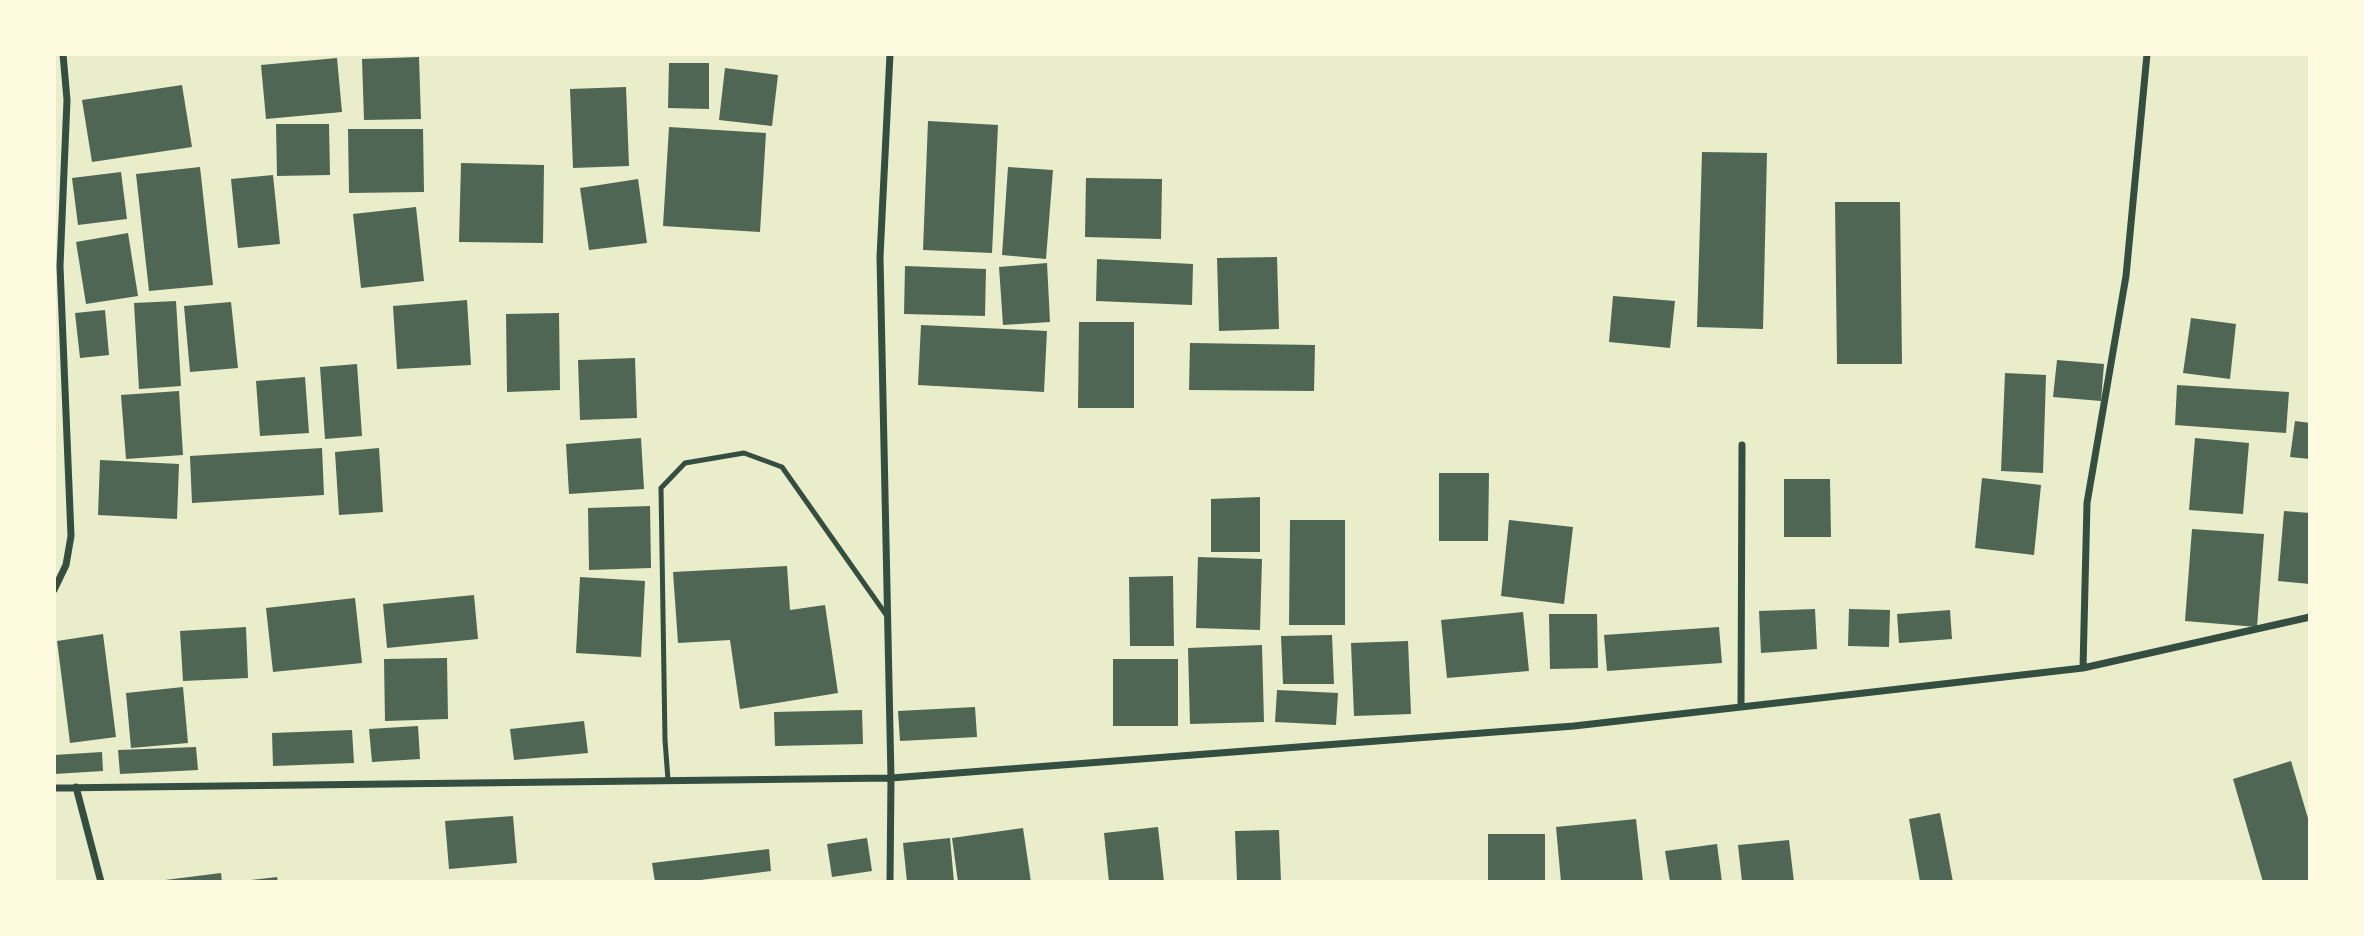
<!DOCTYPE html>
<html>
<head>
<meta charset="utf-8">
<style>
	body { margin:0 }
	#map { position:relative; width:2364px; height:936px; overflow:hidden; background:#e9edc9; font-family:Cabin,sans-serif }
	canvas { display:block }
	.frame { position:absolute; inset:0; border:56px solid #fefae0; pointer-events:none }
</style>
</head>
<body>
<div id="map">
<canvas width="2364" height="936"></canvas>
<div class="frame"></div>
</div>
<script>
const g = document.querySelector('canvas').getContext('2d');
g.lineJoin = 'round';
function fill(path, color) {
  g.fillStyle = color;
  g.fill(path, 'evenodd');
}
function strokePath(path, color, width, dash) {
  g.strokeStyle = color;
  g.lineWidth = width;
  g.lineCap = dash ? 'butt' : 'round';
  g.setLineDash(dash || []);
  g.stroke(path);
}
fill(new Path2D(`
	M419,57l2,62 -57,1 -2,-61z
	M337,58l5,54 -76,7 -5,-54z
	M669,63h40v46l-41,-1z
	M725,68l53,7 -6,51 -53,-6z
	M182,85l10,62 -100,15 -10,-62z
	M626,87l3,79 -56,2 -3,-79z
	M928,121l70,4 -6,128 -69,-3z
	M276,124h53l1,51 -53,1z
	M669,127l97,6 -6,99 -97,-6z
	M348,129h75l1,63 -75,1z
	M1702,152l65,1 -4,176 -66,-2z
	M461,163l83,2 -1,78 -84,-1z
	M200,167l13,118 -64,6 -13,-117z
	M1008,167l45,3 -7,89 -44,-4z
	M121,172l6,47 -49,6 -6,-47z
	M273,175l7,69 -42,4 -7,-69z
	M1086,178l76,1 -1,60 -76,-2z
	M638,179l9,64 -58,7 -9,-62z
	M1835,202h65l2,162h-65z
	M416,207l8,74 -63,7 -8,-74z
	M128,233l10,63 -52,8 -10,-62z
	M1277,257l2,72 -60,2 -2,-73z
	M1097,259l96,5 -1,41 -96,-4z
	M1047,263l3,59 -47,3 -4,-58z
	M905,266l81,3 -1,47 -81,-2z
	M1613,296l62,5 -5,47 -61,-6z
	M467,300l4,65 -74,4 -4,-63z
	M176,301l5,85 -42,3 -5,-86z
	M231,302l7,66 -48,4 -6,-66z
	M105,310l4,45 -29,3 -5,-45z
	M559,313l1,77 -53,2 -1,-78z
	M2191,318l45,6 -6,55 -47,-6z
	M1079,322h55v86h-56z
	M921,325l126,6 -3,61 -126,-7z
	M1190,343l125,2 -1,46 -125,-1z
	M635,358l2,60 -57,2 -2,-60z
	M2057,360l47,4 -3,37 -48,-4z
	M357,364l5,72 -37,3 -5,-72z
	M2005,373l41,2 -3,98 -42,-2z
	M305,377l4,56 -49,3 -4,-55z
	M2177,385l112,7 -3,41 -111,-8z
	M179,391l4,64 -57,4 -5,-64z
	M2295,421l15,2v36l-20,-2z
	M641,438l3,51 -75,5 -3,-50z
	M2195,438l54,5 -6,71 -54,-4z
	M322,448l2,47 -132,8 -2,-47z
	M379,448l4,64 -44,3 -4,-63z
	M100,460l79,4 -2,55 -79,-4z
	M1439,473h50l-1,68h-49z
	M1982,478l59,7 -7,70 -59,-7z
	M1784,479h46l1,58h-47z
	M1260,497v55h-49v-53z
	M650,506l1,62 -62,2 -1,-62z
	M2284,511l26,2v71l-32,-3z
	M1290,520h55v105h-56z
	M1509,520l64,7 -9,77 -63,-8z
	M2192,529l72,5 -7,93 -72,-6z
	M1198,557l64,2 -2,71 -64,-2z
	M787,566l3,44 35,-5 13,88 -98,16 -10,-69 -52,3 -5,-71z
	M1173,576l1,70h-44l-1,-69z
	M580,577l65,4 -4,76 -65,-4z
	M474,595l4,44 -91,9 -4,-44z
	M355,598l7,65 -89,9 -7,-64z
	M1815,609l2,40 -56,4 -2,-42z
	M1849,609l41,1 -1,37 -41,-1z
	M1950,610l2,29 -53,4 -2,-29z
	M1523,612l6,59 -82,7 -6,-58z
	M1549,614h48l1,54 -48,1z
	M246,627l2,51 -65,3 -3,-50z
	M1719,627l3,36 -115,8 -3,-36z
	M103,634l13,103 -46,6 -13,-102z
	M1332,635l2,49h-51l-2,-48z
	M1408,641l3,73 -57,2 -3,-73z
	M1262,645l2,77 -74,2 -2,-76z
	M447,658l1,61 -63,2 -1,-62z
	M1113,659h65v67h-65z
	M183,687l5,56 -57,5 -5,-55z
	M1277,690l61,3 -2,32 -61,-3z
	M975,707l2,30 -77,4 -2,-30z
	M862,710l1,34 -88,2 -1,-34z
	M584,721l4,32 -74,7 -4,-31z
	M418,726l2,33 -48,3 -3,-33z
	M352,730l2,33 -81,3 -1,-33z
	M196,747l2,23 -78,4 -2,-24z
	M102,752l1,19 -49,3v-19z
	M2291,761l19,64v56l-47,1 -30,-103z
	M1940,813l13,69h-33l-11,-63z
	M513,816l4,47 -68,6 -4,-48z
	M1636,819l7,63h-82l-5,-55z
	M1158,827l6,55h-55l-5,-49z
	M1023,828l8,54h-73l-6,-44z
	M1279,830l2,52h-44l-2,-51z
	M1488,834h57v48h-57z
	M867,838l5,33 -40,6 -5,-33z
	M950,838l4,44h-47l-4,-39z
	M1789,840l5,42h-52l-4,-37z
	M1717,844l5,38h-52l-5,-31z
	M769,849l2,22 -86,11h-30l-3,-19z
	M221,873l1,9h-57v-2z
	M277,877l1,5h-27v-2z`), '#4f6655');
strokePath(new Path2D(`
	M668,780l-3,-40 -4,-252 24,-25 59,-10 38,14 105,149`), '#344e41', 5);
strokePath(new Path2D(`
	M890,54l-10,203 11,521 -1,104
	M54,590l12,-25 5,-29 -11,-270 7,-166 -4,-46
	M2083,668l4,-165 39,-227 21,-222
	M1741,707l1,-262
	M76,787l25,95
	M54,788l837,-10 683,-52 167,-19 342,-39 227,-51`), '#344e41', 7);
</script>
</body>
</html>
